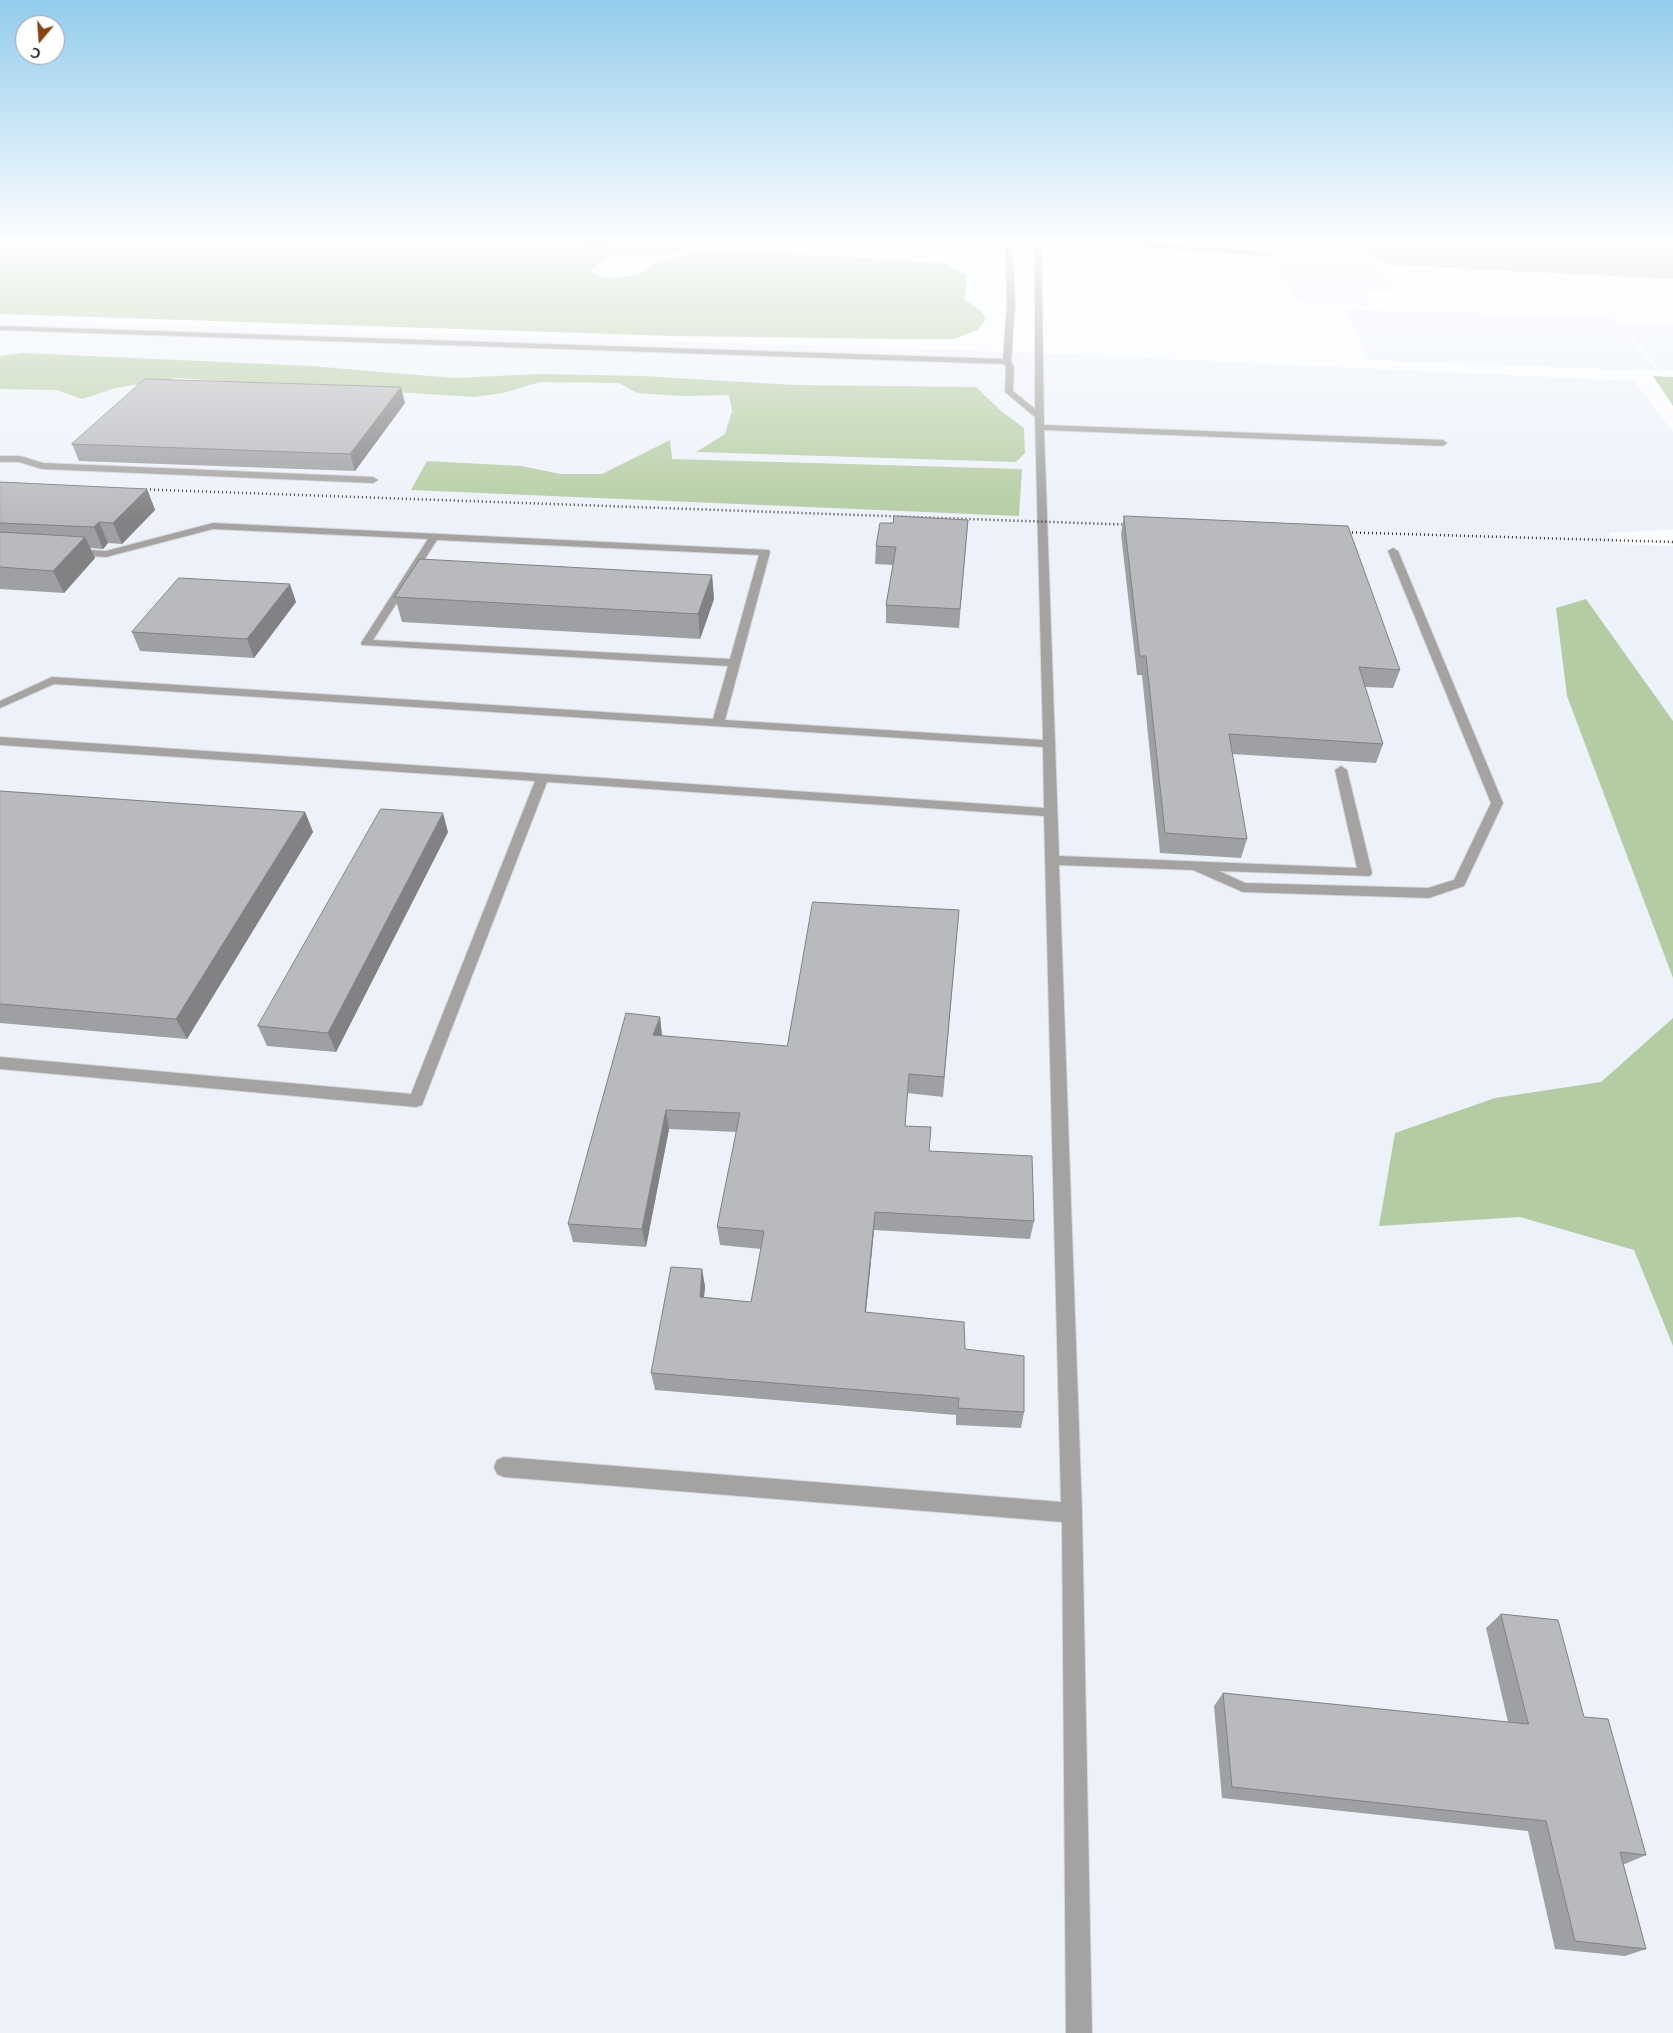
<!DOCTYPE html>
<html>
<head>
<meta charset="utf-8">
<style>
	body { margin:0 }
	#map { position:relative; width:1673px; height:2033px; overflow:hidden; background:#fbfcfe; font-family:Mulish,sans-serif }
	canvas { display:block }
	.north { position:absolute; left:15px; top:15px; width:50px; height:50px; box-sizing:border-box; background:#fff; border:1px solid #a1a1a2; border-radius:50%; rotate:198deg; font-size:14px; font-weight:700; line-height:20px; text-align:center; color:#151516 }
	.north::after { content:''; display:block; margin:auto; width:18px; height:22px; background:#854312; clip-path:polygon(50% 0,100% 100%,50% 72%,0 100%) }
</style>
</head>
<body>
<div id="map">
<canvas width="1673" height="2033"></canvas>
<div class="north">С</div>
</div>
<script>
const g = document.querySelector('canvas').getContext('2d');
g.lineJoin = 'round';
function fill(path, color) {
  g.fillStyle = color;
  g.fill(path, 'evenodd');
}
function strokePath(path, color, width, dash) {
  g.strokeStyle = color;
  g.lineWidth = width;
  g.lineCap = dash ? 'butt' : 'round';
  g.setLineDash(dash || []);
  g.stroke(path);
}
fill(new Path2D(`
	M1106,238h243l2,5 24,13 -269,-16z
	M1269,252l97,7 31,32h-32l3,14 -71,-3z
	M1345,309l268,9 45,53 -289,-11z
	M0,319l1040,34 594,28 39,51v97l-65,4 8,11 57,2v1487h-1673z
	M1621,324l52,2v45l-13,-1z`), '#edf1fa');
fill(new Path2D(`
	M1349,238h324v41l-283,-14 -39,-22z`), '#c0cfb6');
fill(new Path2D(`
	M0,238h536l158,8 -20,8 -64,2 -20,14c14,13 40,6 56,1l3,-4 10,-5 46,-12h24l215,13 23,12 -2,25 15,10 6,9 -8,11 -24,9h-56l-225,-3 -673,-22z
	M23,353l288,13 143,12 86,-4 103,2 150,9 183,2 25,24 23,17 1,25 -9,9 -320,-10 29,-18 7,-23 -3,-16 -46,1 -46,-3 -18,-10 -79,-1 -37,11 -29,4 -297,-19 -61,10 -34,11 -25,-9 -57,-1v-33z
	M1653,376l20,1v29z
	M670,440l2,19 350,10 -3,47 -608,-26 16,-29 94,5 40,8h41z
	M1586,599l87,122v257l-106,-282 -11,-88z
	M1673,1018v328l-39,-96 -114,-33 -141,9 16,-93 100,-35 106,-16z`), '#b4cca3');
const minor = new Path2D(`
	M1006,238h6l3,66 -4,58 3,5 -1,24 22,18v-171h6l3,187 399,15 4,3 -4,3 -399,-16 15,426 298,12 -22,-98 6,-4 6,4 25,103 -2,3 -151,-5 26,12 183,5 26,-8 37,-77 -103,-252 5,-3 5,3 105,252 -39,83 -35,12 -186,-6 -50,-22 -134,-5 23,648 10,520h-26l-4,-511 -558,-45 -7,-3 -3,-7 3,-7 7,-3 557,45 -17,-686 -497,-34 -125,323 -6,2 -416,-38v-12l411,37 124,-313 -535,-36v-8l1044,71 -1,-61 -989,-63 -54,24v-7l52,-24 661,42 15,-53 -366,-21 -1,-2 67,-104 -215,-10 -107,28 -33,-2 -5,-3 5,-3 33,2 107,-28 556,27 1,2 -45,168 318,20 -8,-323 -30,-25 1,-25 -2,-3 -1004,-34v-4l1003,33 4,-55zM437,540l322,15 -29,104 -357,-19z
	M1113,238h6l1,3 150,11 3,2 -3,2 -153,-11 -3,-2z
	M0,456h20l23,7 330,14 5,3 -5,3 -331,-14 -23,-7h-19z`);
strokePath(minor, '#d6d7d9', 2);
fill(minor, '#a4a3a2');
strokePath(new Path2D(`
	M134,489l1002,36
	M1336,532l337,10`), '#343435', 2.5, [1, 3]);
fill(new Path2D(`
	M405,403l-50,68 -276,-10 -7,-17z
	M0,482l147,7 8,21 -33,34 -14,-1 -5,6 -13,-1 5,10 -31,35 -64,-4z
	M1124,516l276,154 -7,18 -28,-1 18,57 -7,19 -144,-9 15,85 -6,19 -81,-5 -18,-178h-5l-16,-141z
	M968,520l-9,108 -73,-5v-18l7,-40 -18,-1 1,-18 17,-23z
	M712,575l2,24 -14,40 -298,-17 -7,-25z
	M296,602l-42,56 -114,-7 -8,-19z
	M0,791l305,21 8,20 -126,207 -187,-16z
	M448,832l-112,220 -69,-6 -9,-20z
	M959,910l-16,187 -36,-4 -2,33 24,25 105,70 -4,18 -156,-9 -8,82 99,37 59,63 -3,16 -65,-3v-10l-301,-25 -4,-17 51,-104 3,18 -1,10 47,5 10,-53 -41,-4 -3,-18 20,-95 -68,-3 -23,118 -73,-5 -5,-18 92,-207 2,19 125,10z
	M1501,1614l83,103 62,138 -21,9h-2l23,85 -21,7 -70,-7 -27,-118 -306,-33 -8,-92 9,-13 285,29 -22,-94z`), '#9fa0a3');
fill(new Path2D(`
	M401,387l4,16 -50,68 -5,-17z
	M147,489l8,21 -33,34 -9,-21z
	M99,522l9,21 -5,6 -9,-22z
	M85,537l10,21 -31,35 -11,-22z
	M712,575l2,24 -14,40 -2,-25z
	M290,584l6,18 -42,56 -7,-19z
	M305,812l8,20 -126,207 -11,-20z
	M443,813l5,19 -112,220 -8,-19z
	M660,1017l2,20 -9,-2z
	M666,1110l3,19 -23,118 -4,-18z
	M875,1212l-1,18 -10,100 1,-18z
	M702,1269l3,18 -3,28 -2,-18z`), '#828284');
const building = new Path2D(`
	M145,379l256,8 -51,67 -278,-10z
	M0,482l147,7 -34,34 -14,-1 -5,5 -94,-4z
	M894,516l74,4 -8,89 -74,-4 10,-58 -20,-1 4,-23h13z
	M1124,516l224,10 52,144 -41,-3 24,77 -154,-10 18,105 -82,-6 -19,-177h-6z
	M0,532l85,5 -32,34 -53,-4z
	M420,559l292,16 -14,39 -303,-17z
	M179,578l111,6 -43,55 -115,-7z
	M0,791l305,21 -129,207 -176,-15z
	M381,809l62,4 -115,220 -70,-7z
	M813,902l146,8 -15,167 -35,-3 -4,52 26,1 -2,24 103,5 2,65 -159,-9 -10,100 99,10 1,27 59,7v56l-66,-4 1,-10 -308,-25 20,-106 31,2 -2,28 51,5 13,-71 -47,-4 23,-114 -74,-3 -24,119 -74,-5 58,-211 34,4 -7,18 134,11z
	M1501,1614l57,6 26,97 24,2 38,136 -26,-3 26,97 -71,-8 -29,-120 -314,-34 -9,-94 305,31z`);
fill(building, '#b9babd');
strokePath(building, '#828284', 1);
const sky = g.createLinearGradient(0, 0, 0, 522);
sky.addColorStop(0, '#93ccec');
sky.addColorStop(0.46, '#fdfeff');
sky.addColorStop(1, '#fdfeff00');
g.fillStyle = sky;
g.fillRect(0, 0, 1673, 522);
</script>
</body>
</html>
